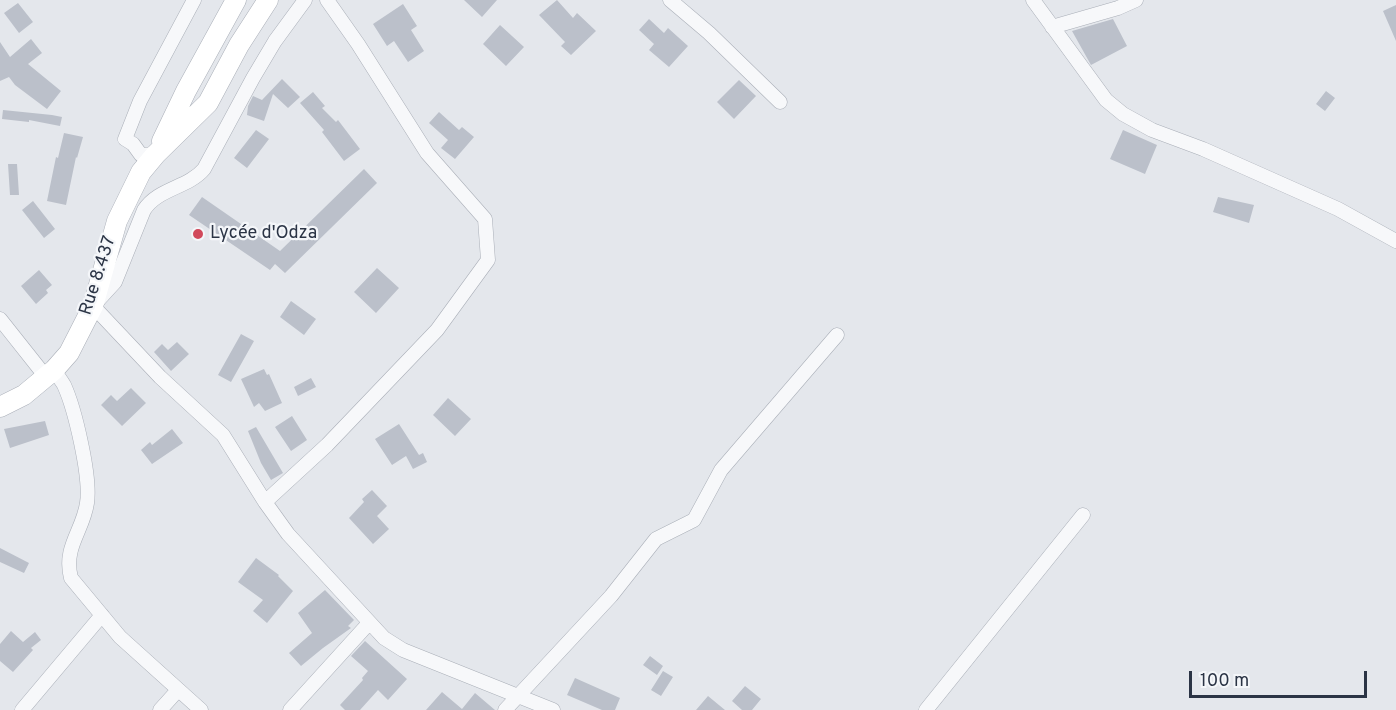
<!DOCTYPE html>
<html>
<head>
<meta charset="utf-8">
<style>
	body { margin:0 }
	#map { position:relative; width:1396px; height:710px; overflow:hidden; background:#e4e7ec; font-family:Overpass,sans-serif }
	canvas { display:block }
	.scale { position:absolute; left:1189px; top:671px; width:178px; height:27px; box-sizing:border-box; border:3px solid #2b3445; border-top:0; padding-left:8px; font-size:18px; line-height:21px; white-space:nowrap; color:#2b3445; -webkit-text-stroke:4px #f4f6f9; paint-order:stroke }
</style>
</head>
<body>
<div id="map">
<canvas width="1396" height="710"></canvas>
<div class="scale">100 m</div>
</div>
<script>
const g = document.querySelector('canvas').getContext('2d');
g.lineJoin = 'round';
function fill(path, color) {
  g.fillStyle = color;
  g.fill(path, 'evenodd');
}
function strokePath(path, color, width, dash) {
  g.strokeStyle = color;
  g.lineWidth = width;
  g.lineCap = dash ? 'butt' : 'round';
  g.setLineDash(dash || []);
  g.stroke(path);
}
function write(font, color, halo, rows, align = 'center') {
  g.font = font + ' Overpass,sans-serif';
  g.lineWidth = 4.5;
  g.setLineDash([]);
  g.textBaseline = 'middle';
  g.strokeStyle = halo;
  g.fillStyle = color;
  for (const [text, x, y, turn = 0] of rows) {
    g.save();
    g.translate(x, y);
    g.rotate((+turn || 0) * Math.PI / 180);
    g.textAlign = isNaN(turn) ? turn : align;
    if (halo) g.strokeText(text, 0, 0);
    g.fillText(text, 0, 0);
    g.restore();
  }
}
fill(new Path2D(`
	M464,0h33l-15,17z
	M557,0l16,18 4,-5 19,18 -25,24 -10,-9 4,-4 -26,-27z
	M18,3l15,19 -14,11 -15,-20z
	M403,4l14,22 -6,4 13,21 -16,11 -14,-21 -7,5 -14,-22z
	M1396,5v36l-13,-30z
	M649,19l15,14 4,-5 20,18 -19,21 -20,-17 5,-6 -15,-14z
	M1113,19l14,27 -36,19 -19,-34z
	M500,25l24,22 -18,19 -23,-22z
	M31,39l11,14 -14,11 33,27 -14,18 -32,-24 -6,-8 -9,4v-39l10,15z
	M282,79l18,18 -12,11 -15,-14 -9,27 -17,-6 1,-9 5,-10 9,4z
	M739,80l17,16 -22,23 -17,-17z
	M1326,91l9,7 -10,13 -9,-7z
	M313,92l12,14 -3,2 14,14 2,-2 22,29 -16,12 -22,-29 2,-2 -24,-27z
	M3,110l49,5 10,2 -2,9 -31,-6v2l-27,-3z
	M439,112l20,18 3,-3 12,10 -19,22 -14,-11 7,-8 -19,-17z
	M256,130l13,9 -22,29 -13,-10z
	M1123,130l34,15 -12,29 -35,-15z
	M64,133l19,4 -6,21 -1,-1 -10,48 -19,-4 9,-44 2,1z
	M8,164h9l2,31h-9z
	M364,169l13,14 -92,90 -10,-9 -5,6 -81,-55 13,-18 78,54z
	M1218,197l36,8 -5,18 -36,-11z
	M33,201l22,28 -11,9 -22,-28z
	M377,268l22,20 -23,25 -22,-21z
	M39,270l13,15 -6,5 2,3 -12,11 -15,-18z
	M291,301l25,18 -12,16 -24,-18z
	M241,334l13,7 -23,41 -13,-7z
	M177,342l12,12 -18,17 -17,-19 8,-8 6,6z
	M264,369l3,6 2,-1 13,29 -17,8 -6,-8 -5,4 -13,-28z
	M311,378l5,9 -18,9 -4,-9z
	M131,388l15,15 -24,23 -21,-21 10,-10 6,6z
	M448,398l23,21 -16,17 -22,-21z
	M292,416l15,24 -16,11 -16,-24z
	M45,421l4,14 -39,13 -6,-19z
	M399,424l20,31 4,-2 4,9 -14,7 -7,-13 -14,9 -17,-26z
	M256,427l27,46 -12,7 -10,-17 -13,-32z
	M172,429l11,14 -31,21 -11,-14 9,-8 2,3z
	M372,490l15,16 -10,10 12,13 -16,15 -24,-26 15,-16 -2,-3z
	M0,548l29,15 -5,10 -24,-11z
	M256,558l23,17 -1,1 15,15 -26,32 -14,-12 10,-11 -25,-18z
	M325,590l29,30 -6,6 3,2 -28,20 -22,18 -12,-13 23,-20 -14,-20z
	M11,631l12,11 12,-10 6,8 -10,8 2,2 -20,22 -13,-11v-17z
	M365,641l42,38 -19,21 -10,-10 -18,20h-15l-5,-5 23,-25 -1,-2 6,-7 -17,-15z
	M650,656l13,10 -6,9 -14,-10z
	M663,671l10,6 -12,19 -10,-6z
	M575,678l45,20 -5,12h-13l-35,-15z
	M745,686l16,13 -9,11h-10l-10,-9z
	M442,692l20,17 13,-16 20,17h-69z
	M708,696l17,14h-29z`), '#bbc0ca');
const minor = new Path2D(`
	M305,0l-30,41 -22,37 -49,91c-16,19 -46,19 -60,41l-29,72 -22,24 67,71 63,58 42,67 23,32 96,104 19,12 150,60
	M670,0l39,33 71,69
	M1033,0l73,100 17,14 29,16 51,19 135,60 58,32
	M1052,27l66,-19 18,-8
	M156,154l-15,1 -8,-11 -8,-5 15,-38 54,-101
	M0,319l46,58
	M54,370c3,5 7,10 10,15 11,24 27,92 23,118 -4,28 -24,44 -16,75l49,59 81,73
	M265,502l62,-57 110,-115 51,-70 -3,-41 -58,-66 -69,-109 -31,-44
	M22,710l80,-95
	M160,710l18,-20
	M290,710l79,-87
	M505,710l106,-114 45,-57 38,-19 27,-50 116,-135
	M926,710l157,-195`);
const secondary = new Path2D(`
	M162,141l24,-50 50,-91
	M0,407l24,-12 30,-25 15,-17 24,-47 24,-85 24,-49 15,-18 52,-51 31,-58 29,-45`);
strokePath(minor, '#a9aeb7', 15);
strokePath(secondary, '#a9aeb7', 21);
strokePath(minor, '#f7f8fa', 14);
strokePath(secondary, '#fff', 20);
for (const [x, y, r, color] of [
	[198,234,6,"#d1495b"]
]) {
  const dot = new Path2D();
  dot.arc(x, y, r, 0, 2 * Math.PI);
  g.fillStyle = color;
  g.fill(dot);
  strokePath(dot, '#f4f6f9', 2);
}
write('18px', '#2b3445', '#f4f6f9', [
	["Lycée d'Odza",210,234]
], 'left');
write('18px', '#2b3445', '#f4f6f9', [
	["Rue 8.437",99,276,-72]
]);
</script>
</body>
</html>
